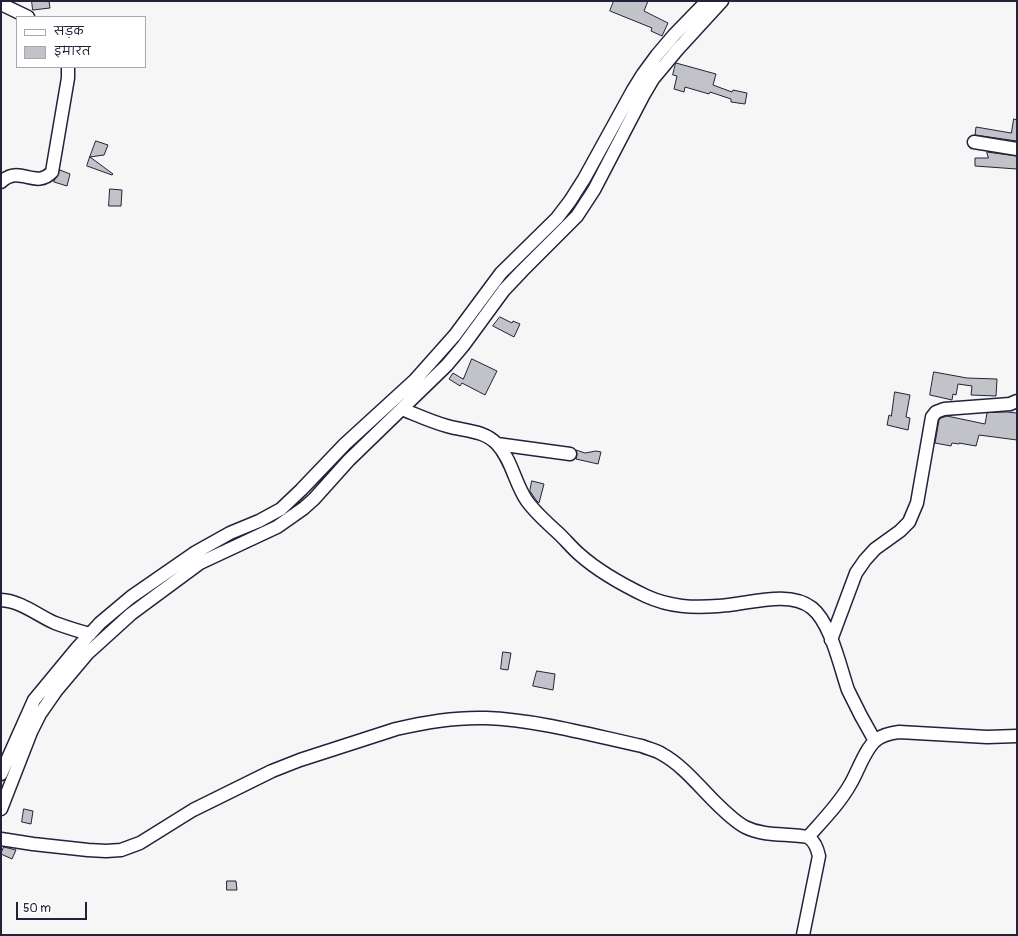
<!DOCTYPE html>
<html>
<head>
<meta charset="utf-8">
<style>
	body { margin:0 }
	#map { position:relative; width:1018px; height:936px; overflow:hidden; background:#f6f6f7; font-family:Pangolin,"Playpen Sans Deva",sans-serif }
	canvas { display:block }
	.frame { position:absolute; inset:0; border:2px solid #22223b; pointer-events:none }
	.legend { position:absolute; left:16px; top:16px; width:130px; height:52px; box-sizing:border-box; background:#fff; border:1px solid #a7a7b1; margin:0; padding:5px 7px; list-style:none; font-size:12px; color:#22223b }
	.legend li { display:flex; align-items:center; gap:8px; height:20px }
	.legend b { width:20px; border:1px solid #a7a7b1 }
	.scale { position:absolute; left:16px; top:902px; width:71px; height:18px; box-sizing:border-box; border:2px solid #22223b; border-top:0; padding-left:5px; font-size:12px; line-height:14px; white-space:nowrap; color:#22223b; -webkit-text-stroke:3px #fff; paint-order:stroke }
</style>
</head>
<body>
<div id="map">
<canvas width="1018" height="936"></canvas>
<div class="frame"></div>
<ul class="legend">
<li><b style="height:5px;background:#fff"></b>सड़क</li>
<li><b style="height:11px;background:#c2c2c9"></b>इमारत</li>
</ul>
<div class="scale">50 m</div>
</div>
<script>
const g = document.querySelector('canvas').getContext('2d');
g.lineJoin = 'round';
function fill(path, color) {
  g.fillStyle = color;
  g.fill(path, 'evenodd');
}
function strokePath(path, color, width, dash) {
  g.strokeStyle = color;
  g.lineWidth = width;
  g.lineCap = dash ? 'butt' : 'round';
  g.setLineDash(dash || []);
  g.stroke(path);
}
const building = new Path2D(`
	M32,1h17l1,7 -17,2z
	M614,1h34l-4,10 24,12 -6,13 -11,-5 1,-3 -42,-17z
	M676,63l40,11 -3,11 19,7 1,-2 14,3 -2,11 -14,-2v-3l-21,-7 -1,2 -24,-7 -1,5 -10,-3 3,-13 -4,-1z
	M1014,119l3,1v21l-42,-6 1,-8 35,6z
	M96,141l12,4 -4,10 -14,2z
	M987,152l30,4v13l-42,-3v-8h13z
	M90,157l23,17 -1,1 -25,-9z
	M60,170l10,4 -3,12 -13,-4z
	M110,189l12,1 -1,16h-12z
	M500,317l12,6 1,-2 7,3 -6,13 -21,-11z
	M472,359l25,12 -12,24 -23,-12 -2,3 -11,-7 4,-6 10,6z
	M934,372l33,6 30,1 -1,17 -25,-1 1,-9 -14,-2 -2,11 -3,-1 -1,6 -22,-5z
	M895,392l15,3 -4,22 4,1 -2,12 -21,-5 2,-10 2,1z
	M1007,412l10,1v27l-38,-5 -3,11 -17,-3v1l-7,-1 -1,3 -16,-3 4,-23 2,-2 6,-2 38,8 2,-11z
	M576,450l9,3 11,-2 5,1 -3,12 -22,-5 1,-4z
	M532,481l12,3 -5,19 -3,-3 -6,-9z
	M503,652l8,1 -3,17 -7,-1z
	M537,671l18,3 -2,16 -20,-4z
	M24,809l9,2 -2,13 -9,-2z
	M4,847l12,3 -4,9 -11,-5z
	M227,881h9l1,9h-10z`);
fill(building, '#c2c2c9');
strokePath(building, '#22223b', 1);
const minor = new Path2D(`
	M1,4l27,13
	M974,142l43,7
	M1,182c19,-18 34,8 51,-10l16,-94v-11
	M402,409c15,6 30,13 45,17 17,5 37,4 50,18 15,16 18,40 30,57 8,11 19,21 29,30 8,7 15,16 23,23 19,17 44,31 67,42 24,11 47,12 72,10 28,-1 70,-17 94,2 19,15 28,59 36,82 8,17 17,34 27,51
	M497,444l73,10
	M1,600c20,1 36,15 54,23 11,4 23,8 35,11
	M831,640l25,-67 9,-13 10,-11 25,-18 9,-9 8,-19 15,-86 4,-5 8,-3 66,-5 7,-3
	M1,774l33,-74 43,-52 23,-25 31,-26 65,-45 34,-19 29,-12 22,-12 20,-19 44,-46 70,-64 40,-45 46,-62 56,-55 13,-17 14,-22 49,-89 10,-16 14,-19 17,-20 33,-34
	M1,809l30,-77 9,-18 16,-23 32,-38 43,-39 69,-51 77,-36 27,-19 10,-9 35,-39 98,-95 16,-19 41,-56 18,-19 55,-55 17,-26 49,-94 10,-17 25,-30 44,-48
	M808,837c15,-17 32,-34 43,-54 7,-12 14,-34 25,-43 6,-5 15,-7 23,-8l88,5 30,-1
	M1,839l32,5 55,6 18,1 15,-1 19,-7 53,-33 79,-39 28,-11 96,-31c29,-7 60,-12 90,-11 52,2 105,17 156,28 7,3 14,4 20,8 20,11 36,31 52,47 9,9 20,20 31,26 20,10 42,6 63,10 7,5 9,11 11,19l-16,79`);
strokePath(minor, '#22223b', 15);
strokePath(minor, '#fff', 12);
</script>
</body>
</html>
